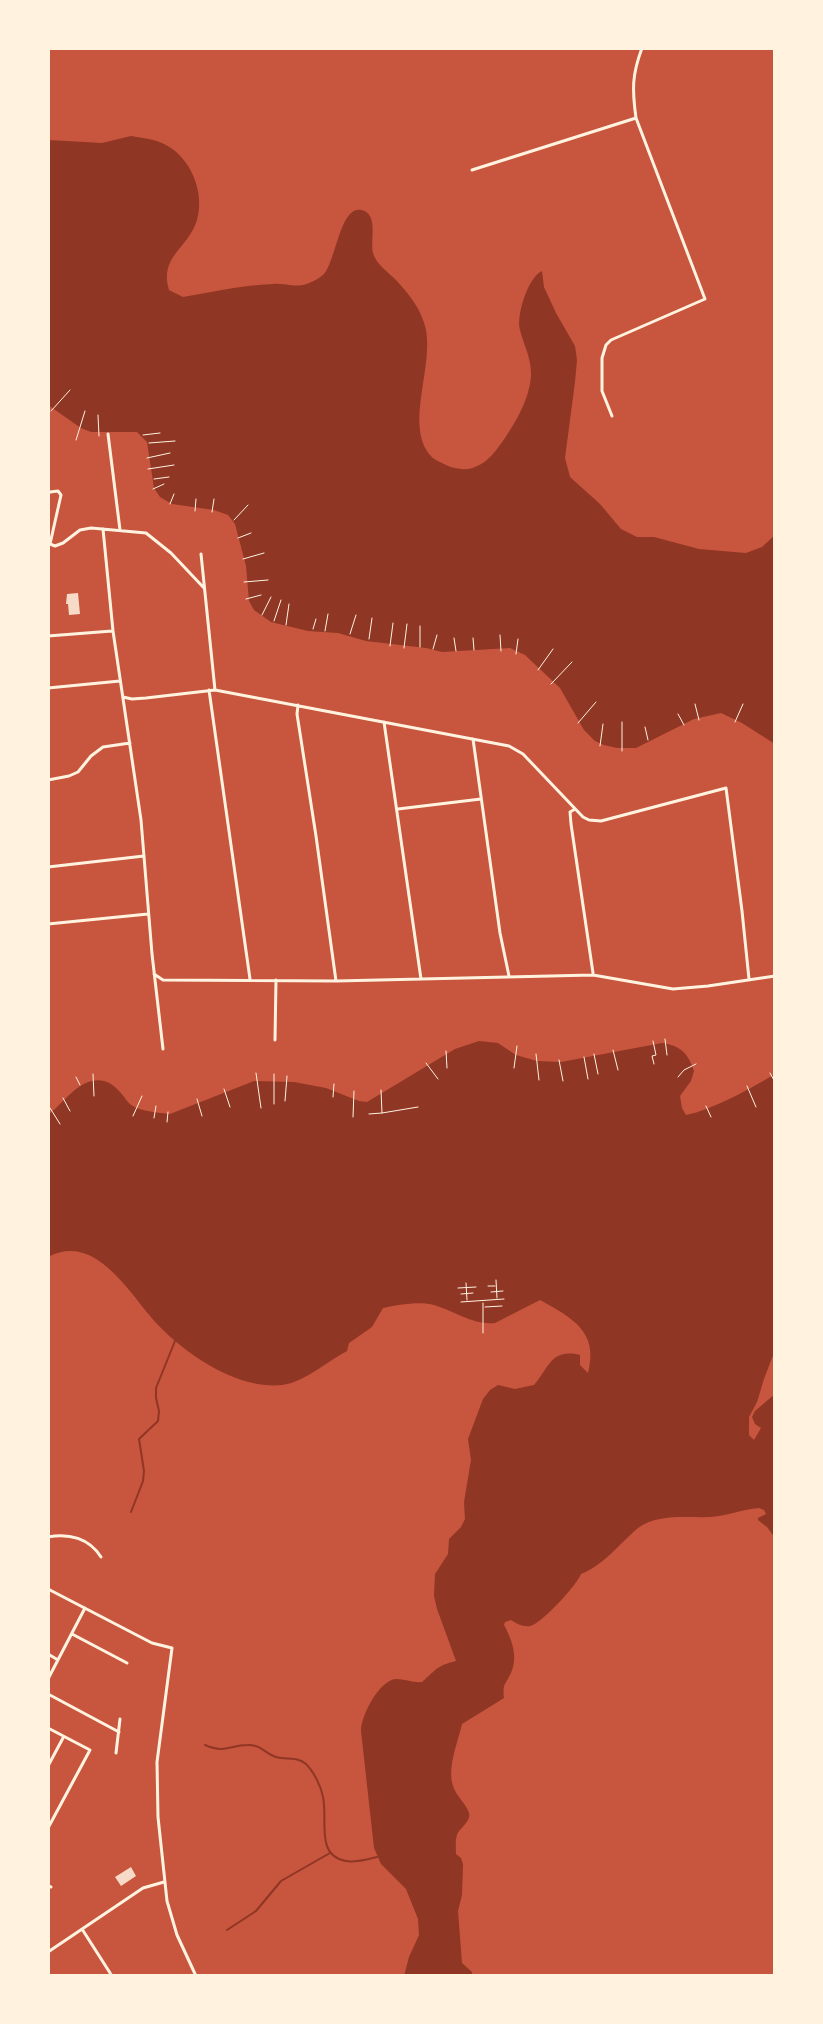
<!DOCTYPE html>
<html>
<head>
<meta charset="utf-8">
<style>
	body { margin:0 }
	#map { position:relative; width:823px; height:2024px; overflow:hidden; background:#c8553d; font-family:Mulish,sans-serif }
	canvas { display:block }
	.frame { position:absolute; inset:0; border:50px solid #fff3e0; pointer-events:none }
</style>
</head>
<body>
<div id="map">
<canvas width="823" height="2024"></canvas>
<div class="frame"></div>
</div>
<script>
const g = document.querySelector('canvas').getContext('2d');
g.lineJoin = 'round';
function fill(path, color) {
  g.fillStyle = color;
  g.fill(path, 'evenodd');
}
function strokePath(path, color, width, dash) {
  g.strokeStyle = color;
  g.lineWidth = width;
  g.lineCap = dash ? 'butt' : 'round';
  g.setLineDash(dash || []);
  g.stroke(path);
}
fill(new Path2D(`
	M131,136c12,2 24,3 35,9 25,13 39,48 31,75 -9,29 -38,36 -28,70l14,7c30,-5 59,-12 90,-13 10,-1 19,3 30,1 7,-2 16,-6 21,-11 12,-13 16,-68 37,-64 18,3 9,30 12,43 3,11 15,19 23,27 11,12 22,25 27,40 16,38 -21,104 8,136 3,4 10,6 15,9 8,4 21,6 29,2 14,-5 22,-18 30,-29 12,-18 24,-39 26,-61 1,-18 -7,-31 -11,-47 -4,-14 8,-53 22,-59l2,16 12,26 19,33 2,14 -2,22 -10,76 5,19 30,27 21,25 16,8h17l45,12 47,4 16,-6 13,-12v209l-33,-21 -21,-10 -27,6 -58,29h-19l-13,-3 -9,-4 -11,-11 -24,-42 -35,-33 -15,-7 -68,4 -16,-4 -60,-7 -28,-8 -30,-2 -37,-9 -17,-12 -5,-9 -3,-35 -11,-42 -7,-9 -14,-5 -42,-6 -12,-7 -6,-9 -7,-46 -10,-10h-46l-10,-4 -33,-23v-265l54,3z
	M479,1041l19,2 18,12 21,6 24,1 101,-19c19,3 26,10 32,28l-3,10 -11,15 2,12 4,7c26,-5 66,-27 89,-41v276l-11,29 -7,23 -8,15v18l5,5 7,-12 -6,-4 -3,-7 3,-6 20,-17v144l-8,-11 -9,-7v-2l8,-4 -2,-4 -5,-2c-16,1 -32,8 -48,9 -23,1 -53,-4 -73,11 -19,16 -34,37 -57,46 -4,11 -41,51 -51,52 -7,1 -13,-2 -19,-6l-6,2 -1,3c8,15 15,33 6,50 -6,12 -7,8 -6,23l-42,26c-4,18 -15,43 -9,62 3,10 14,19 16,27 2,9 -9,14 -12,22 -2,6 -1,13 -1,19l5,4 2,6 -1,31 -4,16 4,52 10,9v4h-68l5,-19 10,-22 -1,-16 -12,-30 -25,-25 -7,-16 -13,-117c0,-15 18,-51 35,-52 9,0 17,4 26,3 15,-13 14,-16 34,-21l-19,-52 -3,-13 1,-22 13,-20 1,-15 12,-12 4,-8 -1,-17 7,-42 -3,-21 15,-40 7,-9 8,-5 17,4 19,-4c15,-17 17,-37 46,-30v10l8,8c11,-42 -16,-55 -48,-73l-45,23c-23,2 -40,-12 -61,-18 -14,-4 -37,0 -51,3l-11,19 -23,16 -2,8c-21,11 -42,31 -65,34 -44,5 -95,-30 -124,-60 -27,-28 -61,-94 -110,-68v-142c10,-8 18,-18 28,-26 16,-12 31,-12 44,3 5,5 7,11 13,14 7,5 27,7 37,8l84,-33 40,1 32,6 33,13 8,1 88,-53z`), '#8f3625');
strokePath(new Path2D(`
	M131,1512l12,-31 1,-10 -5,-32 19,-18 1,-10 -3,-13v-10l19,-47
	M205,1745c21,9 24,0 43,0 12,-1 18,9 28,12 11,3 21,-1 30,7 8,8 15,22 17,33 5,22 -8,59 23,64 10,2 22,-2 31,-4
	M227,1930l29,-19 25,-30 49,-28`), '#8f3625', 2);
fill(new Path2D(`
	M78,593l2,21 -11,1 -1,-11h-2l1,-10z
	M131,1867l5,9 -15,10 -6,-9z`), '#f7dbc8');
strokePath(new Path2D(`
	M51,411l19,-21
	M98,415l1,21
	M143,435l17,-2
	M76,440l9,-29
	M149,443l26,-2
	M147,458l23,-5
	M148,469l26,-4
	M154,479l15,-2
	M153,489l11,-5
	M170,504l4,-10
	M195,511l1,-12
	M212,512l2,-13
	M234,520l14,-15
	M238,538l13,-5
	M243,559l21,-6
	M244,582l24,-2
	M246,599l15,-4
	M262,615l9,-18
	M274,621l7,-21
	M286,625l3,-21
	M420,626v21
	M313,629l3,-10
	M325,631l3,-17
	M350,634l6,-19
	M500,635l1,16
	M454,638l2,13
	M473,638l1,12
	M369,639l3,-21
	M390,646l3,-23
	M404,648l3,-24
	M433,649l4,-14
	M516,654l2,-15
	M538,670l15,-21
	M551,684l21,-22
	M695,704l4,16
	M678,714l6,11
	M735,722l8,-18
	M578,723l18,-21
	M645,727l3,13
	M600,746l3,-22
	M622,751v-29
	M665,1039l2,16
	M653,1041l3,14 -4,1 2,8
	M613,1050l5,20
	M446,1051l1,17
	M536,1054l3,26
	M594,1054l4,20
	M584,1057l4,22
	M559,1060l4,21
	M426,1063l12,16
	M514,1068l3,-22
	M256,1073l5,35
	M770,1073l5,9
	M93,1074l1,22
	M274,1074v30
	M76,1077l4,8
	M678,1077l6,-7 12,-6
	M747,1086l9,21
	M224,1089l6,18
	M381,1090l1,23 36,-6
	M333,1097l1,-13
	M63,1098l7,13
	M197,1099l5,17
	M285,1101l2,-25
	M706,1106l5,11
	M50,1108l10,16
	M369,1114l13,-1
	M133,1116l9,-20
	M353,1117l1,-26
	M154,1118l2,-12
	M167,1122l1,-10
	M496,1280l1,18
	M466,1283l1,17
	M488,1286h7
	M458,1288l18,-1
	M491,1292l12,-1
	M461,1294l12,-1
	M461,1302l43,-3
	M483,1303v30
	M485,1307l17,-1`), '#fff3e0', 1);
strokePath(new Path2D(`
	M472,170l164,-52
	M612,416l-10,-25v-33l4,-13 5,-5 94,-41 -69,-181c-4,-29 -4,-43 6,-70
	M108,434l12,96
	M48,494l2,-2 8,-1 3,4 -11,49
	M103,529l10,102 28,189 11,134 11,95
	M48,540l2,4 5,2 8,-3 17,-13 11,-2 55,5 25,20 33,35
	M201,554l14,136
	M48,636l64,-5
	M48,688l72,-7
	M209,690l41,289
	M123,697l9,2 14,-1 69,-8 294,56 14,8 60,63 6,3 12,1 125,-33 16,123 7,68
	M298,705l-1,9 19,122 20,145
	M384,722l37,257
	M473,739l27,194 9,43
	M48,780l21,-4 9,-4 13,-16 12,-9 27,-4
	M398,809l83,-10
	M575,809l-5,3 1,12 22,149
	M48,867l96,-11
	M48,924l100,-10
	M154,974l9,6 173,1 257,-6 80,14 35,-3 67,-10
	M275,1040l1,-60
	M48,1537c21,-4 41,1 53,20
	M48,1589l104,54 20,5 -15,114 1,55 9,84 10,34 19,41
	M72,1634l55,29
	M48,1654l10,6
	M48,1679l37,-71
	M48,1694l71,38
	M48,1728l42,22 -42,78
	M116,1753l4,-34
	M48,1766l15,-28
	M48,1886l3,1
	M82,1929l30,47
	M48,1952l95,-64 21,-6`), '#fff3e0', 3);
</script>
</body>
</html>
